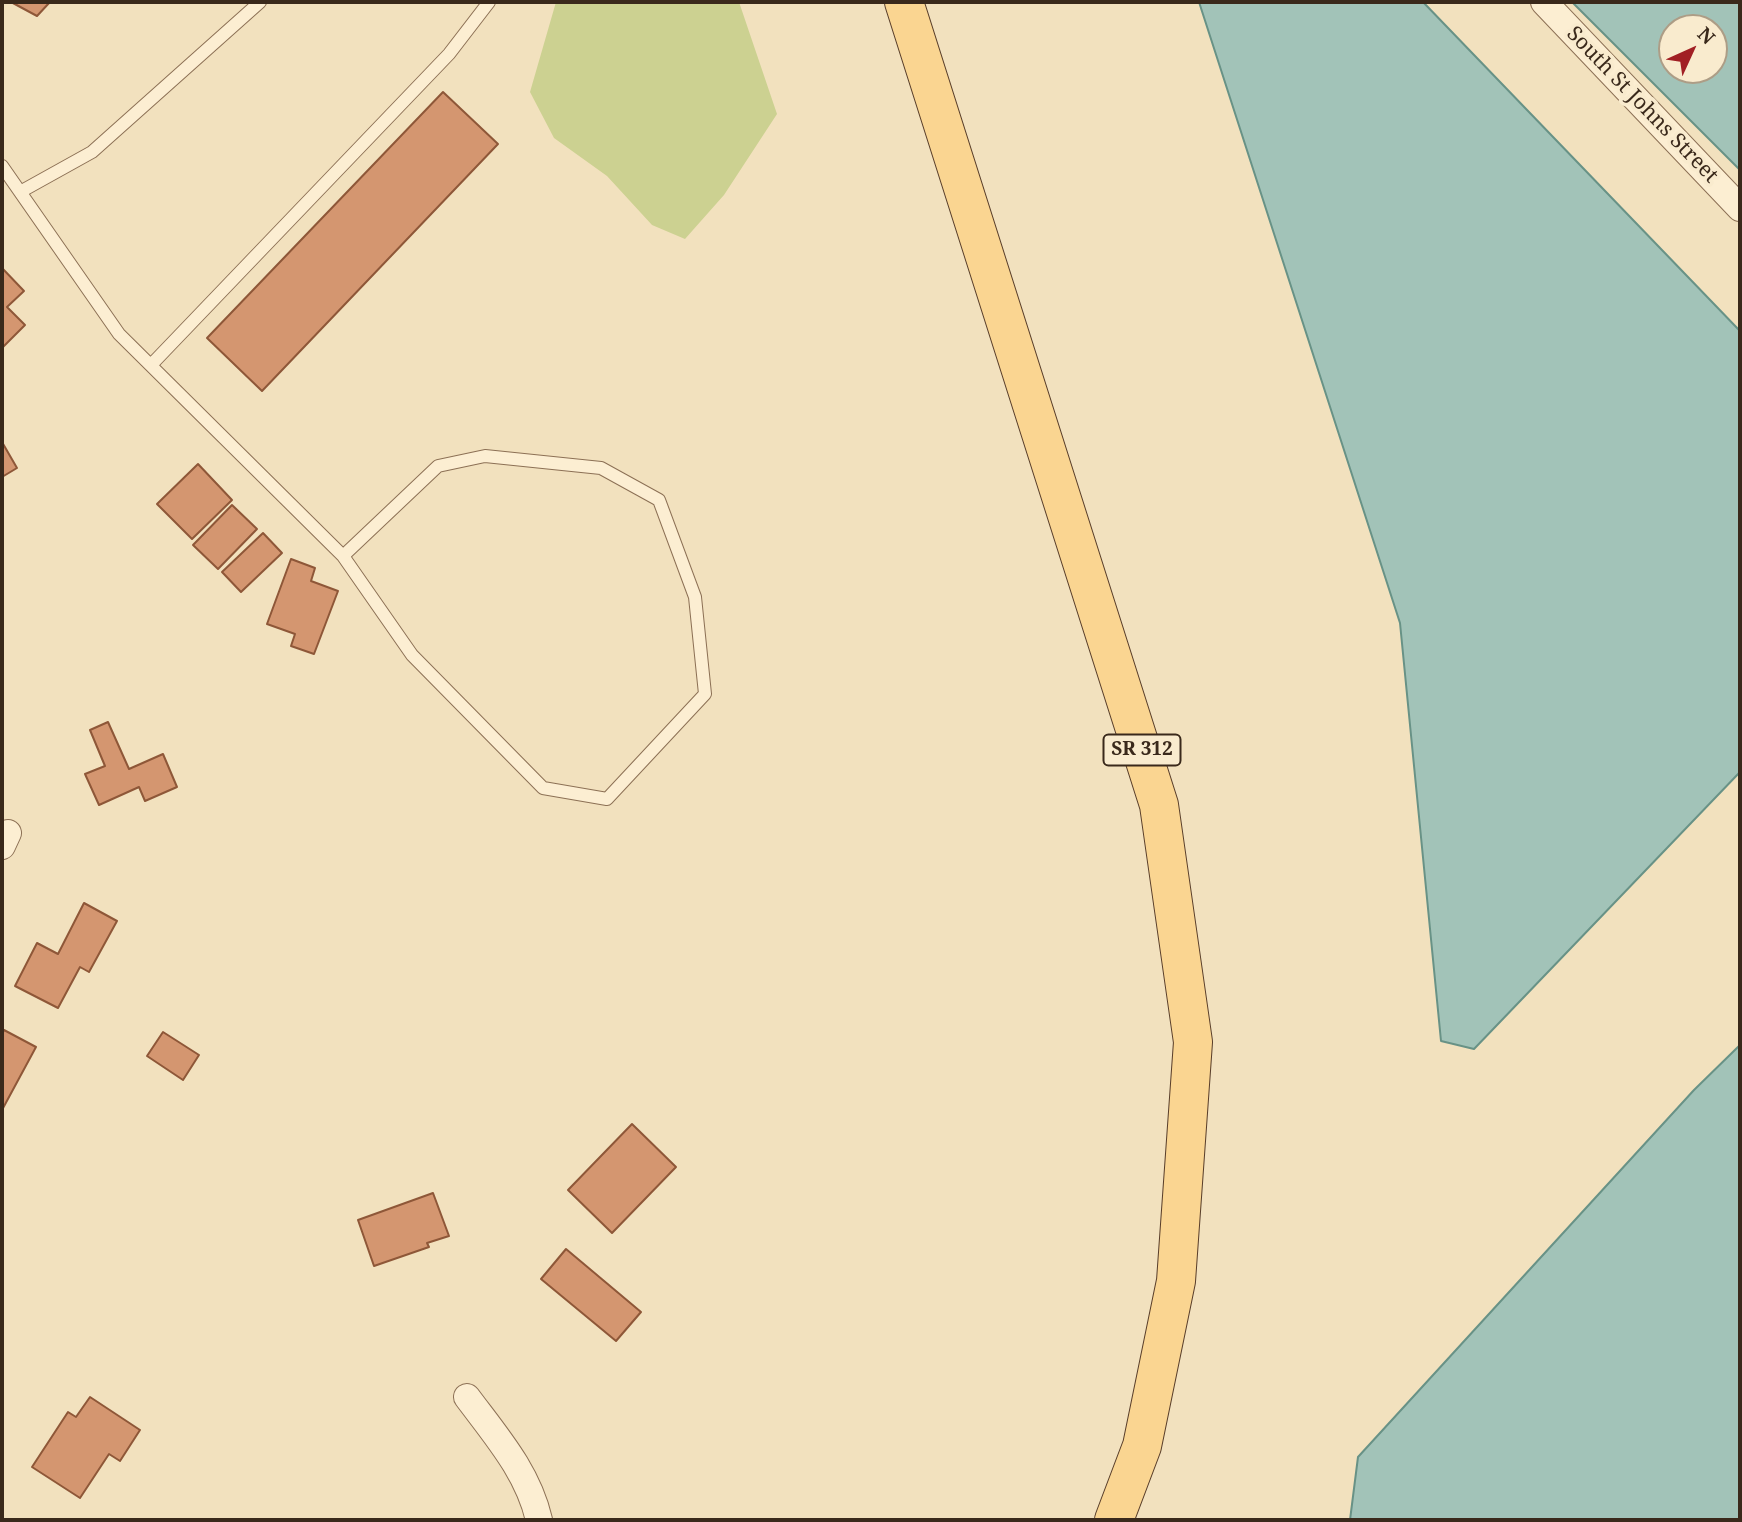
<!DOCTYPE html>
<html>
<head>
<meta charset="utf-8">
<style>
	body { margin:0 }
	#map { position:relative; width:1742px; height:1522px; overflow:hidden; background:#f2e1be; font-family:"Noto Serif",serif }
	canvas { display:block }
	.frame { position:absolute; inset:0; border:4px solid #3a291b; pointer-events:none }
	.north { position:absolute; left:1658px; top:14px; width:70px; height:70px; box-sizing:border-box; background:#f9ebce; border:2px solid #ad9d86; border-radius:50%; rotate:45deg; font-size:19px; font-weight:700; line-height:28px; text-align:center; color:#3a291b }
	.north::after { content:''; display:block; margin:auto; width:24px; height:32px; background:#a11f24; clip-path:polygon(50% 0,100% 100%,50% 72%,0 100%) }
</style>
</head>
<body>
<div id="map">
<canvas width="1742" height="1522"></canvas>
<div class="frame"></div>
<div class="north">N</div>
</div>
<script>
const g = document.querySelector('canvas').getContext('2d');
g.lineJoin = 'round';
function fill(path, color) {
  g.fillStyle = color;
  g.fill(path, 'evenodd');
}
function strokePath(path, color, width, dash) {
  g.strokeStyle = color;
  g.lineWidth = width;
  g.lineCap = dash ? 'butt' : 'round';
  g.setLineDash(dash || []);
  g.stroke(path);
}
function write(font, color, halo, rows, align = 'center') {
  g.font = font + ' "Noto Serif",serif';
  g.lineWidth = 7;
  g.setLineDash([]);
  g.textBaseline = 'middle';
  g.strokeStyle = halo;
  g.fillStyle = color;
  for (const [text, x, y, turn = 0] of rows) {
    g.save();
    g.translate(x, y);
    g.rotate((+turn || 0) * Math.PI / 180);
    g.textAlign = isNaN(turn) ? turn : align;
    if (halo) g.strokeText(text, 0, 0);
    g.fillText(text, 0, 0);
    g.restore();
  }
}
fill(new Path2D(`
	M556,2h183l38,112 -53,81 -39,44 -33,-14 -45,-49 -53,-38 -24,-46z`), '#ccd191');
const water = new Path2D(`
	M1199,2h224l317,329v441l-266,277 -33,-8 -41,-418z
	M1572,2h168v168zM1672,28h42v42h-42z
	M1740,1045v475h-390l8,-63 336,-367z`);
fill(water, '#a2c3b8');
strokePath(water, '#689286', 2);
const building = new Path2D(`
	M11,2h39l-13,14z
	M443,92l55,52 -236,247 -55,-53z
	M2,268l22,23 -17,16 18,18 -23,23z
	M2,442l15,26 -15,9z
	M198,464l34,36 -40,39 -35,-35z
	M232,505l25,24 -39,40 -25,-24z
	M263,533l19,20 -41,39 -19,-20z
	M291,559l24,9 -4,13 27,10 -24,63 -23,-8 4,-12 -28,-10z
	M108,722l21,47 34,-15 14,33 -32,14 -6,-14 -40,18 -14,-31 20,-8 -15,-36z
	M84,903l33,18 -28,51 -9,-5 -22,41 -43,-22 22,-43 21,11z
	M4,1030l32,17 -34,63v-75z
	M163,1032l36,23 -16,25 -36,-24z
	M632,1124l44,43 -64,66 -44,-43z
	M433,1193l16,43 -22,7 2,4 -55,19 -16,-46z
	M566,1249l75,63 -25,29 -75,-62z
	M90,1397l50,33 -20,31 -11,-7 -29,44 -48,-31 36,-55 8,5z`);
fill(building, '#d49670');
strokePath(building, '#8e5738', 2);
const lane = new Path2D(`
	M2,166l117,168 224,222 69,99 131,133 64,11 98,-105 -10,-97 -36,-97 -58,-32 -116,-12 -47,10 -95,90
	M20,192l72,-40 168,-150
	M151,365l298,-311 40,-52`);
const street = new Path2D(`
	M1544,2l196,206
	M2,846l6,-13
	M467,1397c29,39 61,75 72,123`);
const primary = new Path2D(`
	M904,2l255,803 34,237 -17,239 -34,165 -28,74`);
strokePath(lane, '#8c7055', 14);
strokePath(street, '#8c7055', 28);
strokePath(primary, '#593e2a', 40);
strokePath(lane, '#fceed2', 12);
strokePath(street, '#fceed2', 26);
strokePath(primary, '#fad591', 38);
for (const [x, y, w] of [
	[1142,750,77]
]) {
  const box = new Path2D();
  box.roundRect(x - w / 2, y - 15.5, w, 31, 5);
  g.fillStyle = '#f9ebce';
  g.fill(box);
  strokePath(box, '#3a291b', 2);
}
write('bold 19px', '#3a291b', null, [
	["SR 312",1142,750]
]);
write('21px', '#3a291b', '#f9ebce', [
	["South St Johns Street",1642,105,46]
]);
</script>
</body>
</html>
